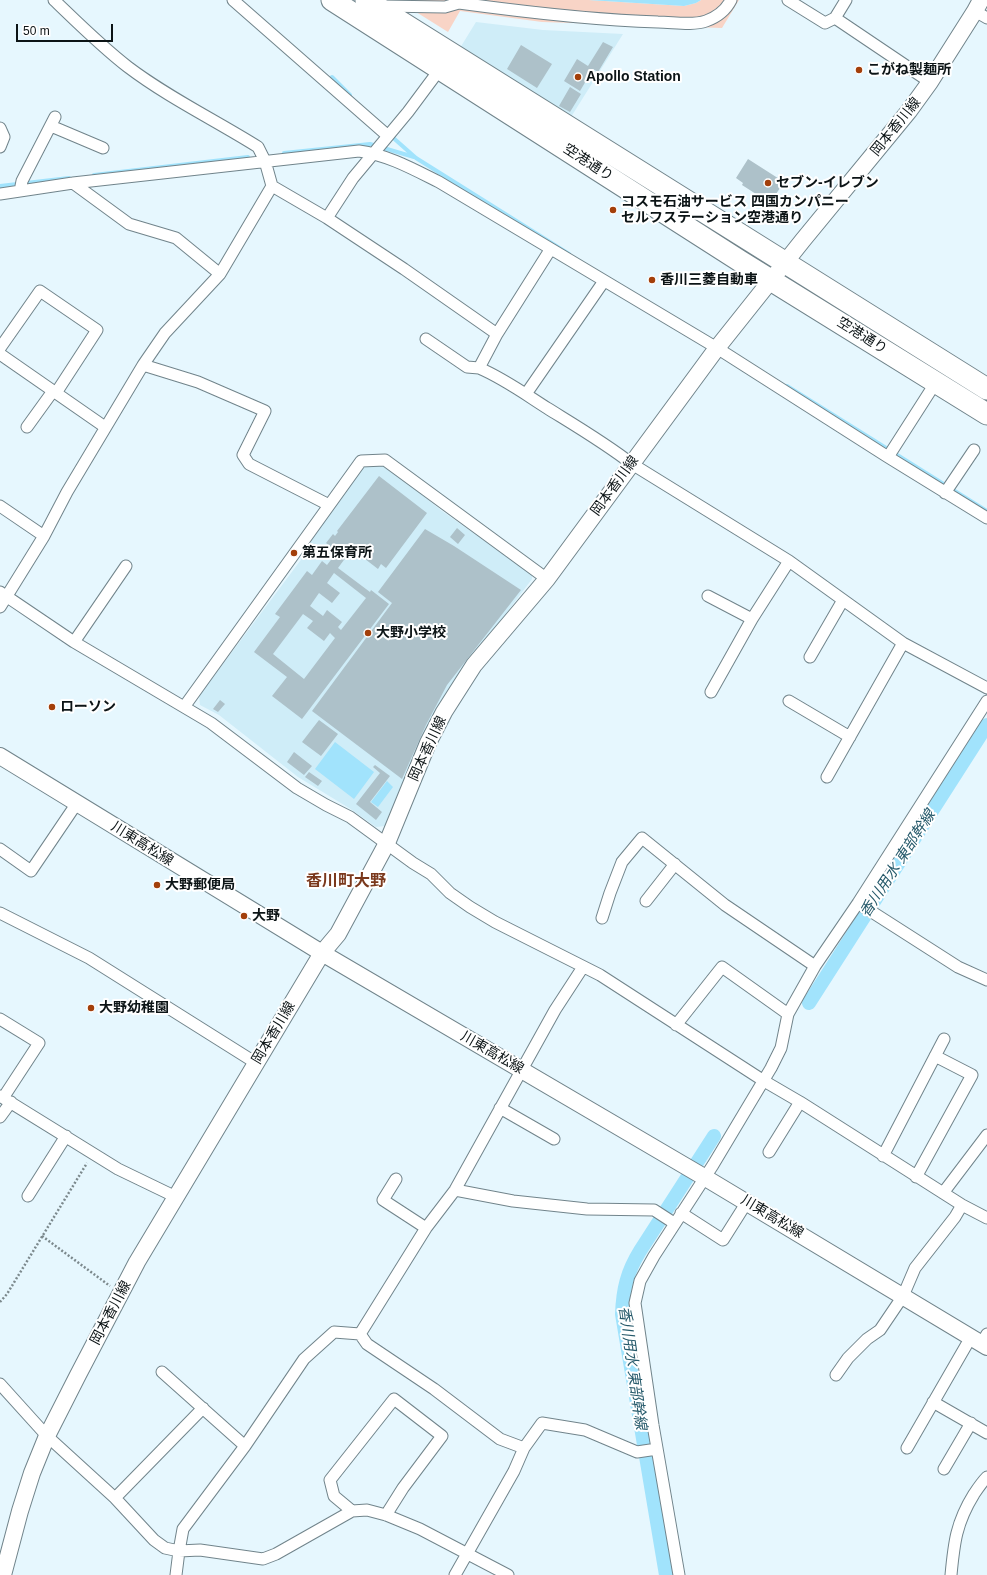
<!DOCTYPE html>
<html>
<head>
<meta charset="utf-8">
<style>
	body { margin:0 }
	#map { position:relative; width:987px; height:1575px; overflow:hidden; background:#e6f7fe; font-family:Arial,sans-serif }
	canvas { display:block }
	.scale { position:absolute; left:16px; top:24px; width:97px; height:18px; box-sizing:border-box; border:2px solid #0c1416; border-top:0; padding-left:5px; font-size:12px; line-height:14px; white-space:nowrap; color:#0c1416; -webkit-text-stroke:3px #fff; paint-order:stroke }
</style>
</head>
<body>
<div id="map">
<canvas width="987" height="1575"></canvas>
<div class="scale">50 m</div>
</div>
<script>
const g = document.querySelector('canvas').getContext('2d');
g.lineJoin = 'round';
function fill(path, color) {
  g.fillStyle = color;
  g.fill(path, 'evenodd');
}
function strokePath(path, color, width, dash) {
  g.strokeStyle = color;
  g.lineWidth = width;
  g.lineCap = dash ? 'butt' : 'round';
  g.setLineDash(dash || []);
  g.stroke(path);
}
function write(font, color, halo, rows, align = 'center') {
  g.font = font + ' Arial,"Noto Sans JP",sans-serif';
  g.lineWidth = 4;
  g.setLineDash([]);
  g.textBaseline = 'middle';
  g.strokeStyle = halo;
  g.fillStyle = color;
  for (const [text, x, y, turn = 0] of rows) {
    g.save();
    g.translate(x, y);
    g.rotate((+turn || 0) * Math.PI / 180);
    g.textAlign = isNaN(turn) ? turn : align;
    if (halo) g.strokeText(text, 0, 0);
    g.fillText(text, 0, 0);
    g.restore();
  }
}
fill(new Path2D(`
	M476,22l67,8 80,4 -52,83 -111,-69z
	M385,465l57,46 90,63v5l-82,109 -20,36 -45,102 -9,1 -27,-19 -51,-31 -79,-62 -19,-10 -1,-9 113,-151 -4,-4 55,-75z`), '#cfedf8');
fill(new Path2D(`
	M397,0h192l95,6 12,-3 5,-3h38l-17,28 -180,-6 -82,-11 -12,21z`), '#f8d4c6');
fill(new Path2D(`
	M589,0h112l-5,3 -12,3z
	M335,742l39,30 -20,27 -39,-30z
	M387,781l6,6 -15,20 -7,-5z`), '#a1e3fc');
strokePath(new Path2D(`
	M332,77l18,18
	M390,135l26,23 153,96
	M284,153l86,-9 44,13
	M94,175l154,-18
	M0,186l69,-8
	M787,386l200,125`), '#a1e3fc', 4);
strokePath(new Path2D(`
	M809,1003l178,-278
	M666,1575l-44,-261c1,-25 5,-42 18,-63l74,-115`), '#a1e3fc', 14);
fill(new Path2D(`
	M603,42l10,5 -15,25 -5,-3 -13,22 -16,-10 13,-22 11,7z
	M521,45l31,19 -15,24 -30,-19z
	M570,87l11,7 -11,18 -11,-6z
	M748,159l36,23 -14,21 -28,-18 1,-2 -7,-5z
	M379,476l48,37 -41,55 -5,-4 -3,5 -26,-20 -14,19 32,24 1,-2 18,14 -87,115 -30,-23 15,-19 -33,-25 26,-35 -5,-3 32,-43 5,4 10,-14 5,4 10,-13 -11,-9 7,-9 2,2 3,-4 -1,-1zM334,573l32,25 -25,32 -3,-3 4,-5 -15,-12 -4,6 -13,-10 9,-13 13,10 8,-10 -13,-10zM303,614l10,7 -6,7 17,13 6,-8 5,5 -31,41 -31,-25z
	M457,528l8,7 -7,9 -8,-7z
	M425,529l29,17 67,44 -74,95 -21,40 -24,54 -90,-68 80,-108 -14,-11z
	M220,700l5,4 -7,8 -5,-3z
	M319,720l19,14 -17,22 -19,-14z
	M294,752l18,14 -8,9 -17,-13z
	M375,765l15,11 -20,26 12,10 -6,8 -20,-16 24,-31 -7,-6z
	M309,772l13,9 -4,5 -13,-9z`), '#adc1c9');
const street = new Path2D(`
	M54,0c24,23 48,47 74,67 41,31 87,53 130,80l7,14 7,25 55,32 77,51 93,65
	M233,0l155,136
	M788,0l37,23 10,-5 95,64
	M381,6l64,1 14,-4c66,9 132,17 199,19 15,0 34,4 48,-1 11,-4 20,-11 25,-21
	M975,11l12,7
	M835,18l11,-18
	M51,126l52,22
	M0,128l4,9 -4,10
	M73,183l56,41 47,14 44,36
	M20,191l2,-10 33,-64
	M0,194l73,-11 286,-32c29,4 54,18 80,31l278,166 171,109 99,61
	M327,218l26,-40 55,-66 32,-43
	M426,339l41,28 12,1 18,-34 53,-84
	M0,348l40,-57 57,39 -41,63
	M0,354l105,73
	M143,365l55,17 67,29 -22,44 6,9 80,41
	M479,368c24,10 46,26 68,40 29,18 58,35 85,56l157,97 114,82 84,45
	M526,394l78,-113
	M27,427l26,-36
	M888,457l48,-75
	M945,493l29,-43
	M0,506l44,30
	M0,592l74,50 137,81 86,65 29,17 24,12 63,46 18,11 19,19 20,14 25,15 105,53 164,106 36,21 162,103 25,13
	M708,596l44,23
	M0,607l44,-71 23,-44 76,-127 22,-32 55,-59 52,-88
	M74,642l52,-76
	M810,657l33,-57
	M711,692l41,-73 37,-58
	M789,701l61,36
	M184,707l177,-246 24,-1 162,119
	M827,777l76,-134
	M0,849l31,22 46,-68
	M646,901l29,-37
	M858,903l100,64 29,13
	M0,913l89,45 167,105
	M602,918l8,-25 12,-31 20,-24 83,67 90,61
	M0,1019l39,24 -36,55
	M676,1025l46,-58 66,47
	M0,1096l118,73 58,28
	M500,1108l54,31
	M0,1117l11,-15
	M769,1152l31,-50
	M883,1156l61,-117
	M916,1177l56,-102 -37,-19
	M396,1179l-13,21 43,28
	M455,1190l58,11 74,8 67,1 20,13
	M943,1193l44,-58
	M28,1196l38,-60
	M681,1213l42,27 24,-38
	M360,1334l7,10 67,45 66,50 24,9
	M982,1343l5,-9
	M162,1372l83,74
	M836,1375l12,-17 19,-19 13,-9 23,-34 12,-28 40,-51 7,-12
	M0,1384l47,52 68,62 39,42 11,8 14,3 21,-1 63,9 13,-5 76,-43 15,-1 19,5 34,14 88,46
	M933,1402l54,31
	M907,1448l64,-111
	M944,1469l27,-46
	M115,1498l88,-90
	M352,1511l-18,-15 -4,-16 64,-81 48,37 -39,52 -17,27
	M176,1575l3,-24 4,-22 62,-83 59,-87 30,-27 26,2 66,-106 29,-38 100,-180 28,-43
	M455,1575l59,-104 10,-23 18,-25 43,7 52,22 20,-3
	M679,1575l-26,-150 -18,-122 5,-22 14,-25 59,-91 58,-97 10,-20 7,-34 27,-48 43,-63 129,-202
	M951,1575c3,-32 5,-52 23,-81 4,-6 8,-12 13,-17`);
const secondary = new Path2D(`
	M0,756l322,197 382,224 283,170
	M3,1575l17,-64 12,-38 15,-37 31,-61 59,-113 185,-309 16,-19 49,-91 41,-100 16,-31 30,-47 73,-86 170,-231 86,-108 106,-129 21,-29 45,-71 6,-11`);
const highway = new Path2D(`
	M332,0l408,261 247,153
	M366,0l621,389`);
strokePath(street, '#71848b', 13);
strokePath(secondary, '#71848b', 18);
strokePath(highway, '#71848b', 23);
strokePath(new Path2D(`
	M42,1236l68,50
	M0,1302l7,-8 80,-131`), '#7c898d', 2.5, [2, 2]);
strokePath(street, '#fff', 11);
strokePath(secondary, '#fff', 16);
strokePath(highway, '#fff', 21);
for (const [x, y, r, color] of [
	[859,70,4,"#a33f0a"],
	[578,77,4,"#a33f0a"],
	[768,183,4,"#a33f0a"],
	[613,210,4,"#a33f0a"],
	[652,280,4,"#a33f0a"],
	[294,553,4,"#a33f0a"],
	[368,633,4,"#a33f0a"],
	[52,707,4,"#a33f0a"],
	[157,885,4,"#a33f0a"],
	[244,916,4,"#a33f0a"],
	[91,1008,4,"#a33f0a"]
]) {
  const dot = new Path2D();
  dot.arc(x, y, r, 0, 2 * Math.PI);
  g.fillStyle = color;
  g.fill(dot);
  strokePath(dot, '#fff', 1.5);
}
write('bold 14px', '#0c1416', '#fff', [
	["こがね製麺所",867,70],
	["Apollo Station",586,77],
	["セブン-イレブン",776,183],
	["コスモ石油サービス 四国カンパニー",621,202],
	["セルフステーション空港通り",621,218],
	["香川三菱自動車",660,280],
	["第五保育所",302,553],
	["大野小学校",376,633],
	["ローソン",60,707],
	["大野郵便局",165,885],
	["大野",252,916],
	["大野幼稚園",99,1008]
], 'left');
write('14px', '#0c1416', '#fff', [
	["岡本香川線",896,127,-51],
	["空港通り",588,163,33],
	["空港通り",862,336,32],
	["岡本香川線",615,486,-54],
	["岡本香川線",428,749,-65],
	["川東高松線",142,844,32],
	["岡本香川線",274,1033,-59],
	["川東高松線",492,1053,30],
	["川東高松線",772,1217,31],
	["岡本香川線",111,1313,-62]
]);
write('italic 15px', '#265a6b', '#fff', [
	["香川用水 東部幹線",898,864,-57],
	["香川用水 東部幹線",632,1368,82]
]);
write('bold 16px', '#7a381c', '#fff', [
	["香川町大野",346,882]
]);
</script>
</body>
</html>
